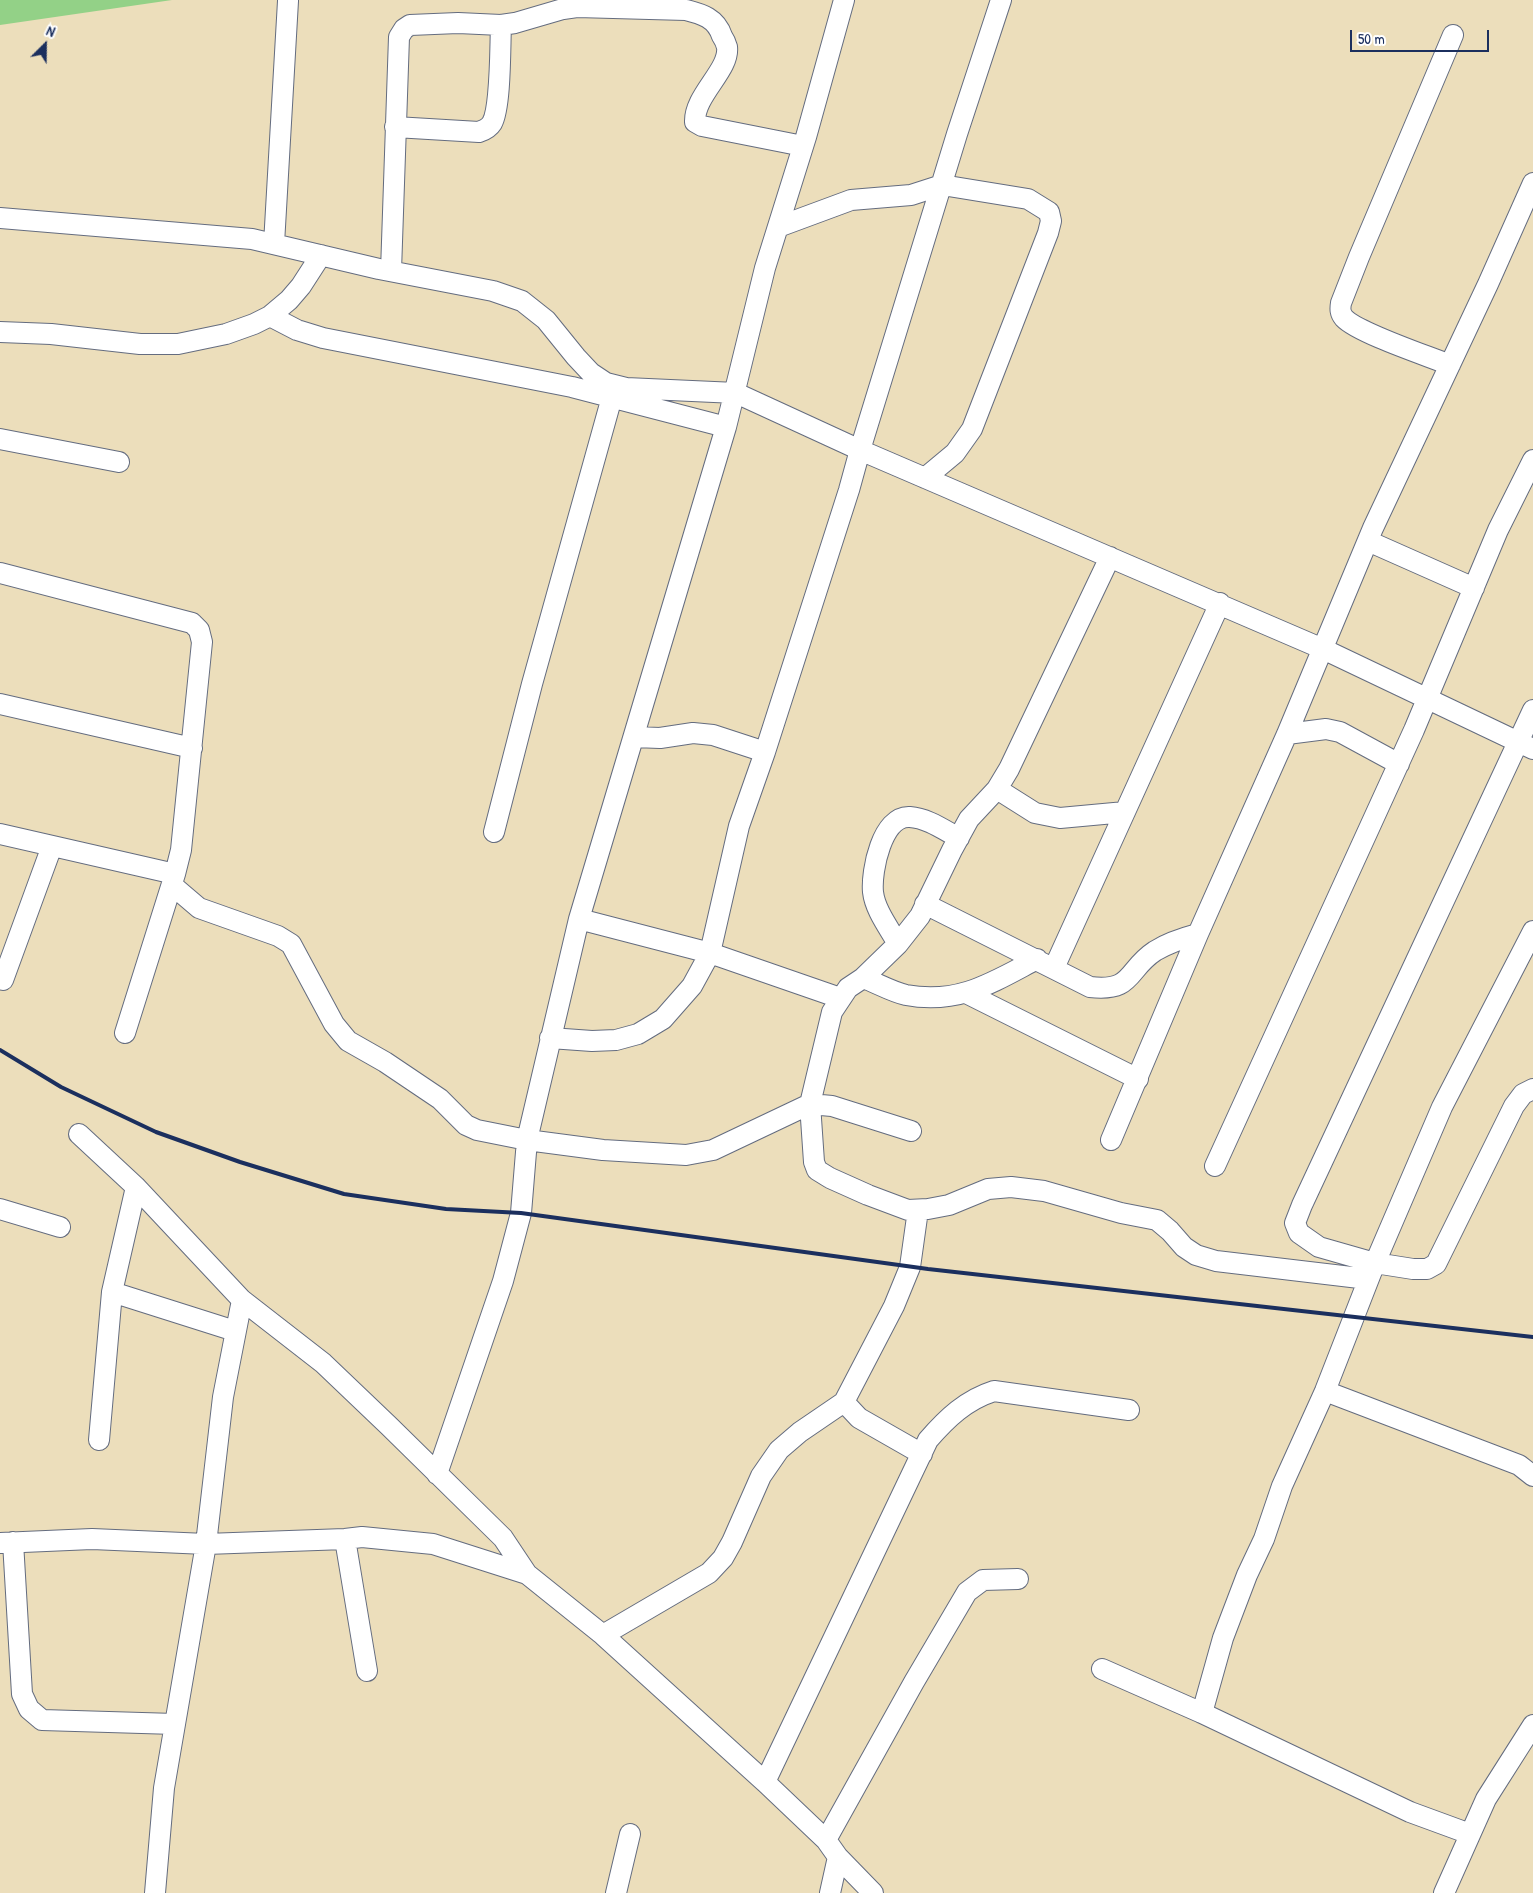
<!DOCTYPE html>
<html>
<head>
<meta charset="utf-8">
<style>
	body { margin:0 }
	#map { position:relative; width:1533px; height:1893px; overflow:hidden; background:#ecdebb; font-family:"Patrick Hand",sans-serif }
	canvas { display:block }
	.north { position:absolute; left:20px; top:20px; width:50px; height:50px; -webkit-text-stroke:4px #fff; paint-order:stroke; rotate:23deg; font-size:14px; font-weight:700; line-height:20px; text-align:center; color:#1b2f5e }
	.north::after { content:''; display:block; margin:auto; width:18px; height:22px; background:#1b2f5e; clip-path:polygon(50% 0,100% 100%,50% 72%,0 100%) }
	.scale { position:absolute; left:1350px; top:30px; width:139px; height:22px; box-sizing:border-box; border:2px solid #1b2f5e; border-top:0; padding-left:6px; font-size:15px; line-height:18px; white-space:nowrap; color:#1b2f5e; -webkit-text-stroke:4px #fff; paint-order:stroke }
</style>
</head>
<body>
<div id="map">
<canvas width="1533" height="1893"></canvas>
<div class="north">N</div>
<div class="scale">50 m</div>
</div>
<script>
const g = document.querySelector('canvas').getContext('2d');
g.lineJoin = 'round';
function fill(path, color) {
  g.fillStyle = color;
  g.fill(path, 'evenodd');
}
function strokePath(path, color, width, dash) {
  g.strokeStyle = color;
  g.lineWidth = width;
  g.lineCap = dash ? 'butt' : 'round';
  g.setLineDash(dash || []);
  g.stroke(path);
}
fill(new Path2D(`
	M0,0h172l-172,25z`), '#93d187');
const street = new Path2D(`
	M395,127l84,5c6,-2 10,-4 13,-9 9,-16 8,-77 9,-98
	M0,218l252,21 127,30 114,22 29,10 24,19 30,37 15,16 15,10 20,5 110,5 124,57 463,199 210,100
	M778,227l73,-27 60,-5 31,-10 86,14 21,13 2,9 -3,12 -76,196 -17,24 -30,25
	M274,244l14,-243
	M391,271l8,-234 5,-8 6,-4 48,-2 43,2 14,-2 48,-14 14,-2 109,3c16,4 30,8 36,26 2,3 4,7 5,11 3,23 -33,48 -32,75l7,4 101,20
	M270,316l27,14 26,8 249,49 154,40
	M0,332l51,2 89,10h38l48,-10 28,-10 16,-8 19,-16 12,-14 20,-31
	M1450,365c-22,-9 -92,-32 -106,-47 -4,-5 -4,-9 -3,-15l18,-46 94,-222
	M0,439l119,23
	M1368,541l106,47
	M1110,557l-101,212 -12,20 -28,30 -17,31 -32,66 -22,28 -35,34 -15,10 -16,24 -22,92 4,58 3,8 13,8 38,17 40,15 20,-1 21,-4 39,-16 23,-2 33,4 77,22 36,7 13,11 14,16 12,8 20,6 152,18
	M0,573l192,50 7,7 3,12 -21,208 -6,24
	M0,704l192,44
	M1533,710l-231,495 -7,18 4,10 20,14 56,16 38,6h14l9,-5 78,-158 9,-12 10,-5
	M1287,734l39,-5 14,3 59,32
	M634,737l26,1 33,-5 20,2 52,17
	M997,789l38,24 25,5 65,-6
	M494,832l38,-148 80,-287
	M0,834l175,40 -50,159
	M172,885l27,23 79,28 13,8 43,80 14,17 37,21 55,37 26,26 11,5 50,10 76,10 83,5 27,-5 97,-46 22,2 79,25
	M925,904l165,83c44,5 36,-17 65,-36 13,-8 28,-13 43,-17
	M579,919l131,34 130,45
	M898,944c-9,-16 -23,-34 -25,-52 -2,-21 9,-77 37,-75 17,1 34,13 49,21
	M1054,968l166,-365
	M863,978c14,5 29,14 43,17 53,10 87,-13 131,-36
	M3,980l49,-134
	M966,993l172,86
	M550,1038l42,3 24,-1 22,-6 25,-15 29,-33 18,-33 29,-127 26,-74 84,-262 11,-40 97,-316 44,-134
	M79,1134l57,53 106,113 81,63 66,63 114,112 24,36
	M1111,1140l87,-206 89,-200 86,-206 115,-244 45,-101
	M1215,1166l199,-436 84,-200 35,-70
	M0,1209l60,18
	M112,1292l123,39
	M1325,1391l194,74 14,11
	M844,1402l15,16 63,36
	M99,1440l13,-148 24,-105
	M437,1474l66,-193 18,-68 6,-73 52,-221 147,-492 39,-159 41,-131 38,-137
	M345,1539l22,132
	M13,1542l9,152 7,15 13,11 133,4
	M0,1543l92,-4 114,5 139,-5 17,-2 71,7 94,30 76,61 162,147 61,58 12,17 35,36
	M603,1635l106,-62 14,-15 9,-16 29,-66 18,-26 21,-18 44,-30 50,-96 16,-39 8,-57
	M1102,1669l100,44 208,99 60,22
	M1202,1713l21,-75 24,-63 17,-36 18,-53 43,-95 50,-128 67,-156 91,-176
	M765,1782l163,-342c19,-22 38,-40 66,-49l135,19
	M826,1840l88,-158 53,-90 16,-12 35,-1
	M155,1893l9,-105 42,-244 17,-147 19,-97
	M616,1893l14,-59
	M830,1893l8,-36
	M1444,1893l42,-94 47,-74`);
strokePath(street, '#646c7f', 22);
strokePath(street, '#fff', 20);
strokePath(new Path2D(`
	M0,1050l61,37 95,45 84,30 104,32 102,15 75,4 407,56 605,68`), '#1b2f5e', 4);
</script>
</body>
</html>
